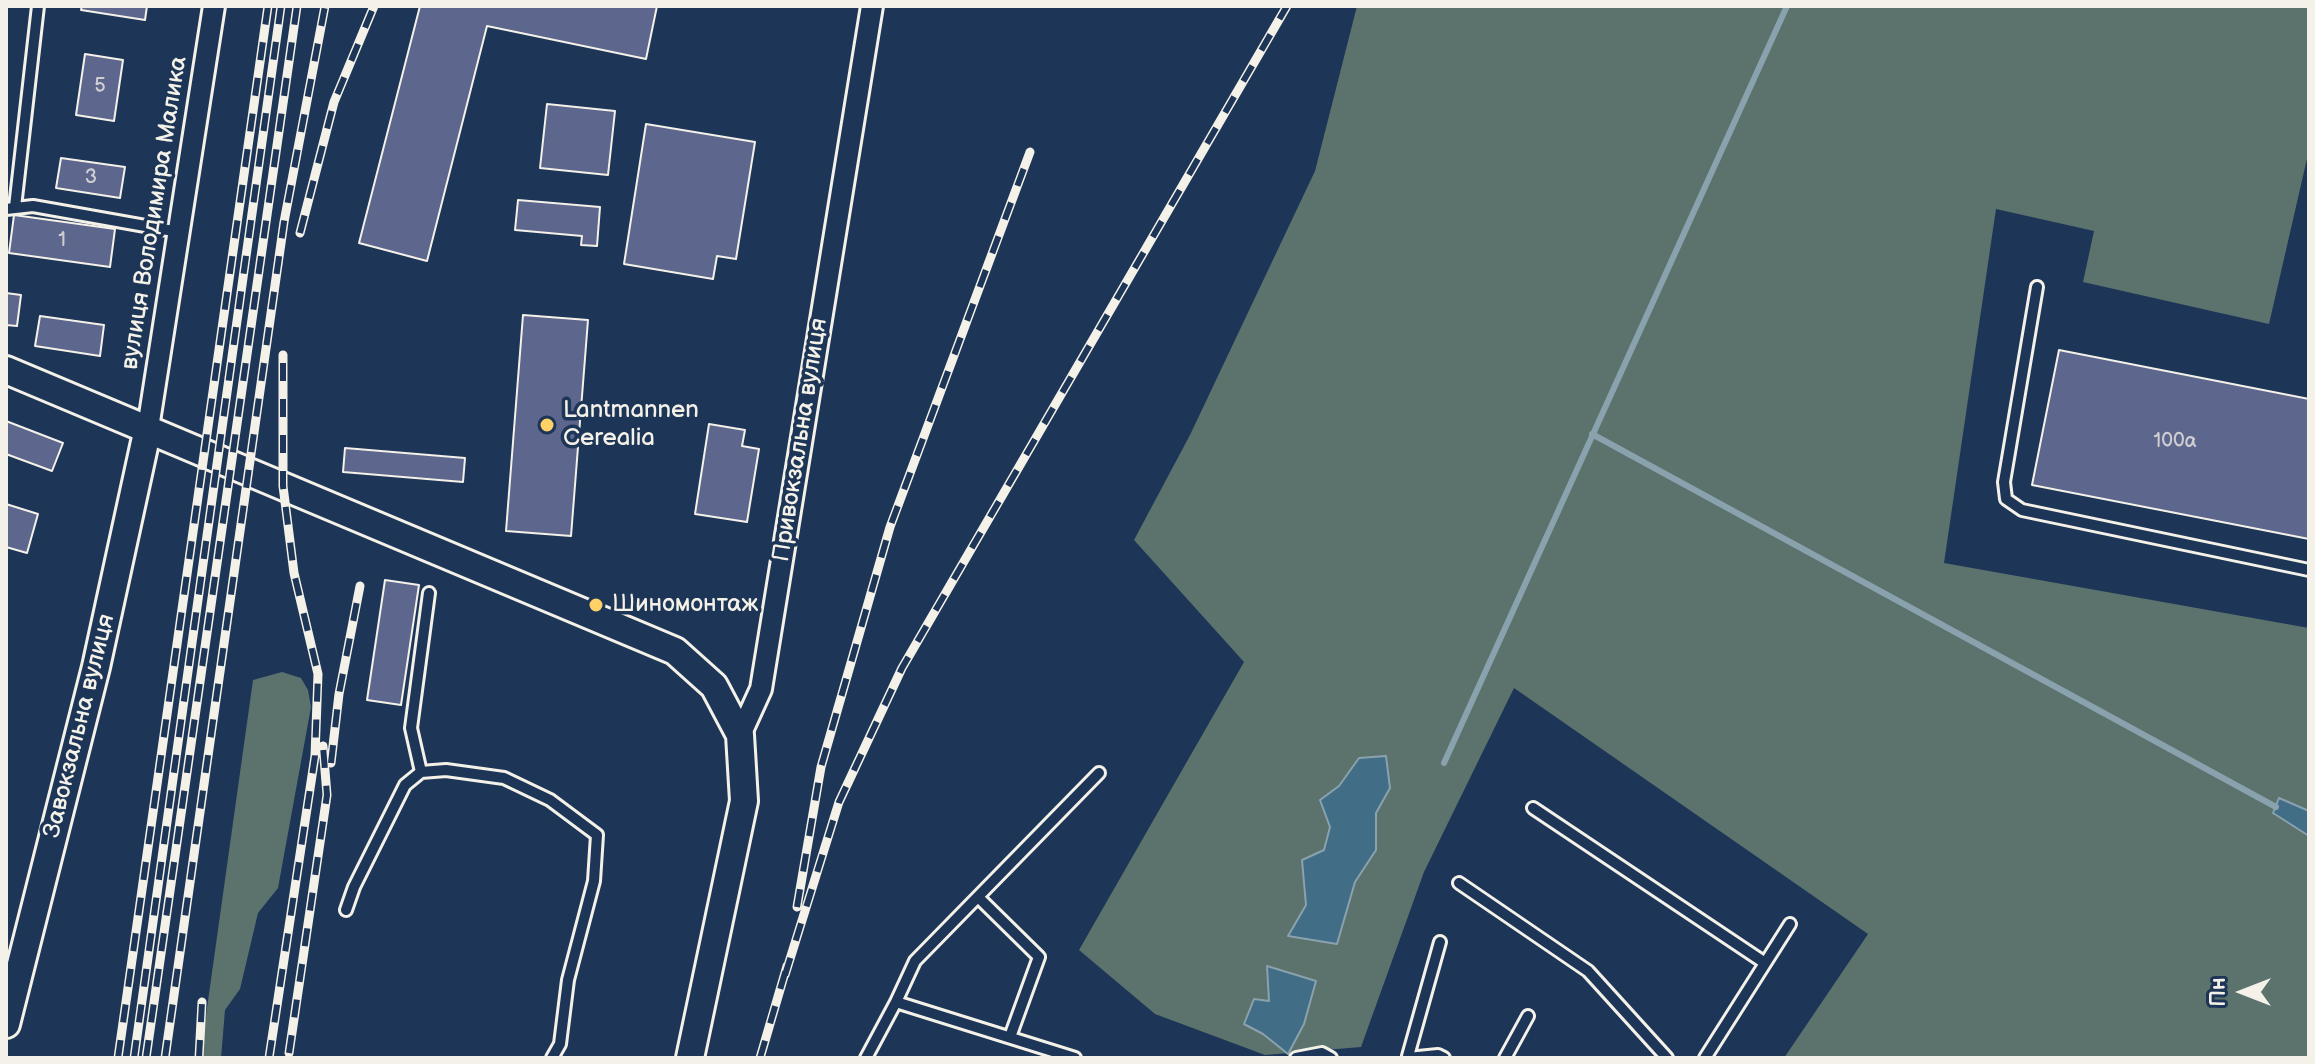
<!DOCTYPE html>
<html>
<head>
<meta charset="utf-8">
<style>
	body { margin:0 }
	#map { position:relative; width:2315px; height:1064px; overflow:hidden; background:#1d3557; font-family:"Balsamiq Sans",sans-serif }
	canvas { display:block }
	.frame { position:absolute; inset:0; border:8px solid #f4f1e8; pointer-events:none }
	.north { position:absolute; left:2203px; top:952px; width:80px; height:80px; -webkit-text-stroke:6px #1d3557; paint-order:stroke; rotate:270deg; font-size:22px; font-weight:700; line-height:32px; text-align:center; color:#f4f1e8 }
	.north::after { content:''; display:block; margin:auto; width:28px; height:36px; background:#f4f1e8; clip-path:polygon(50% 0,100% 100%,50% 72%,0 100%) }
</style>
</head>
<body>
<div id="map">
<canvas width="2315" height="1064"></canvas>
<div class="frame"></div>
<div class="north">Пн</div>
</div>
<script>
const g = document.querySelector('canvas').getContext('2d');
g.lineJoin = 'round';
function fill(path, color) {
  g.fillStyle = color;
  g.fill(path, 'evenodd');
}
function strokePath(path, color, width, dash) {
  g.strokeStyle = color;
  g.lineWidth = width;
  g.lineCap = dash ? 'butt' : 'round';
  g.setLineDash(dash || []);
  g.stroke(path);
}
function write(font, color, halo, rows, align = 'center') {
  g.font = font + ' "Balsamiq Sans",sans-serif';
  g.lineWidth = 7;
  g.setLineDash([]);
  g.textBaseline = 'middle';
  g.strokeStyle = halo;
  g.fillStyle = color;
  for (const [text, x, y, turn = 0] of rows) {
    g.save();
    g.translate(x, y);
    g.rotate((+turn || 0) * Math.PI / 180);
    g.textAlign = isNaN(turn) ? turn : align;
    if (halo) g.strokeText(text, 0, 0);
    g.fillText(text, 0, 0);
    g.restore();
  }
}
fill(new Path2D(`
	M1357,6h952v144l-40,174 -186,-42 11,-51 -98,-22 -52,354 365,65v430h-525l84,-124 -354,-246 -90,184 -63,175 -96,8 -110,-41 -76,-64 165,-288 -110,-122 56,-105 125,-264z
	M282,672l19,6 7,12 3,17 -33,181 -20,25 -18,76 -15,21 -4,48h-21l53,-378z`), '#5c726d');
const water = new Path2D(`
	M1386,756l4,32 -14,25v37l-21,32 -18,62 -49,-8 18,-31 -4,-45 22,-10 6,-23 -10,-27 19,-14 20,-28z
	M2279,798l30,13v25l-36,-23z
	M1267,966l49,15 -12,43 -16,30 -25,-20 -19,-10 10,-25 15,2z`);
fill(water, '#416d87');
strokePath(water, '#89a2ae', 2);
strokePath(new Path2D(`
	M1592,434l684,373
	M1444,763l343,-757`), '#89a2ae', 6);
const building = new Path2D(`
	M82,6h65l-2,14 -64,-10z
	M420,6h237l-11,53 -159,-33 -60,235 -68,-18z
	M85,54l38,6 -9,61 -38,-6z
	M547,104l68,7 -7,64 -68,-7z
	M646,124l109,18 -19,117 -19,-3 -4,23 -89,-15z
	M61,158l64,9 -5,31 -64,-10z
	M518,200l82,7 -3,39 -16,-1 1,-9 -67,-6z
	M14,215l101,14 -5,38 -101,-14z
	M6,293l15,2 -4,31 -11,-1z
	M523,315l65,5 -17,216 -65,-5z
	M40,316l64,9 -4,31 -65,-10z
	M2059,350l250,49v140l-277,-54z
	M6,421l57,22 -11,28 -46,-17z
	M709,424l36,6 -3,16 17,3 -12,73 -52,-8z
	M345,448l120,10 -2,24 -120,-10z
	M6,504l32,10 -11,39 -21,-6z
	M385,580l34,5 -18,120 -34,-5z`);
fill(building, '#5d668d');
strokePath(building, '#f4f1e8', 2);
const lane = new Path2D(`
	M15,207l23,-201
	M6,209l27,-3 146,26
	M2037,287l-33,195 2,17 16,11 287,60
	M421,772l-10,-44 18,-135
	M1533,808l232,155
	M1459,883l129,88 79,87
	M978,897l61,60 -29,80
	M346,910l8,-23 51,-102 16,-13 25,-2 58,8 46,22 47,35 -3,46 -26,99 -8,64 -8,14
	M896,1002l179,56
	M1408,1056l32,-114
	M866,1058l30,-56 19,-41 184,-188
	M1296,1058l26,-5 9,5
	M1408,1058l30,-3 6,3
	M1505,1058l23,-42
	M1705,1058l85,-134`);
const street = new Path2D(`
	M148,428l66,-422
	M740,735l21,-46 111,-683`);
const secondary = new Path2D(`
	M6,370l669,281 39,35 26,49 4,66 -54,257
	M6,1024l90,-357 52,-239`);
strokePath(lane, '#f4f1e8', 16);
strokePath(street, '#f4f1e8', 26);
strokePath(secondary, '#f4f1e8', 32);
strokePath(lane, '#1d3557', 10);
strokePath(street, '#1d3557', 20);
strokePath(secondary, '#1d3557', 26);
const rail = new Path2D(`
	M300,233l34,-131 40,-96
	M331,763l8,-69 21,-108
	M797,907l24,-140 69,-240 140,-375
	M785,975l54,-173 63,-134 385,-662
	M289,1053l38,-258 -4,-49
	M118,1058l150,-1052
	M134,1058l147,-1052
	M146,1058l151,-1052
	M165,1058l119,-836 41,-216
	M199,1058l3,-56
	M269,1058l46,-302 3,-82 -24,-101 -11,-87v-131
	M760,1058l27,-92`);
strokePath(rail, '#f4f1e8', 9);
strokePath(rail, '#1d3557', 6, [18]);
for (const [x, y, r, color] of [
	[547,425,8,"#ffd166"],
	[596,605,8,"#ffd166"]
]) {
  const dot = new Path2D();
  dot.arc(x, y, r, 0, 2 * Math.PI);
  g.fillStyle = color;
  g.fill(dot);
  strokePath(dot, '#1d3557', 3);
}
write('20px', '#ceced1', null, [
	["5",100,87],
	["3",91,178],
	["1",62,241],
	["100а",2175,442]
]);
write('24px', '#f4f1e8', '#1d3557', [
	["вулиця Володимира Малика",155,213,-81],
	["Привокзальна вулиця",801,440,-81],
	["Завокзальна вулиця",80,726,-76]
]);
write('24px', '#f4f1e8', '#1d3557', [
	["Lantmannen",563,411],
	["Cerealia",563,439],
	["Шиномонтаж",612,605]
], 'left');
</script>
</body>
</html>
